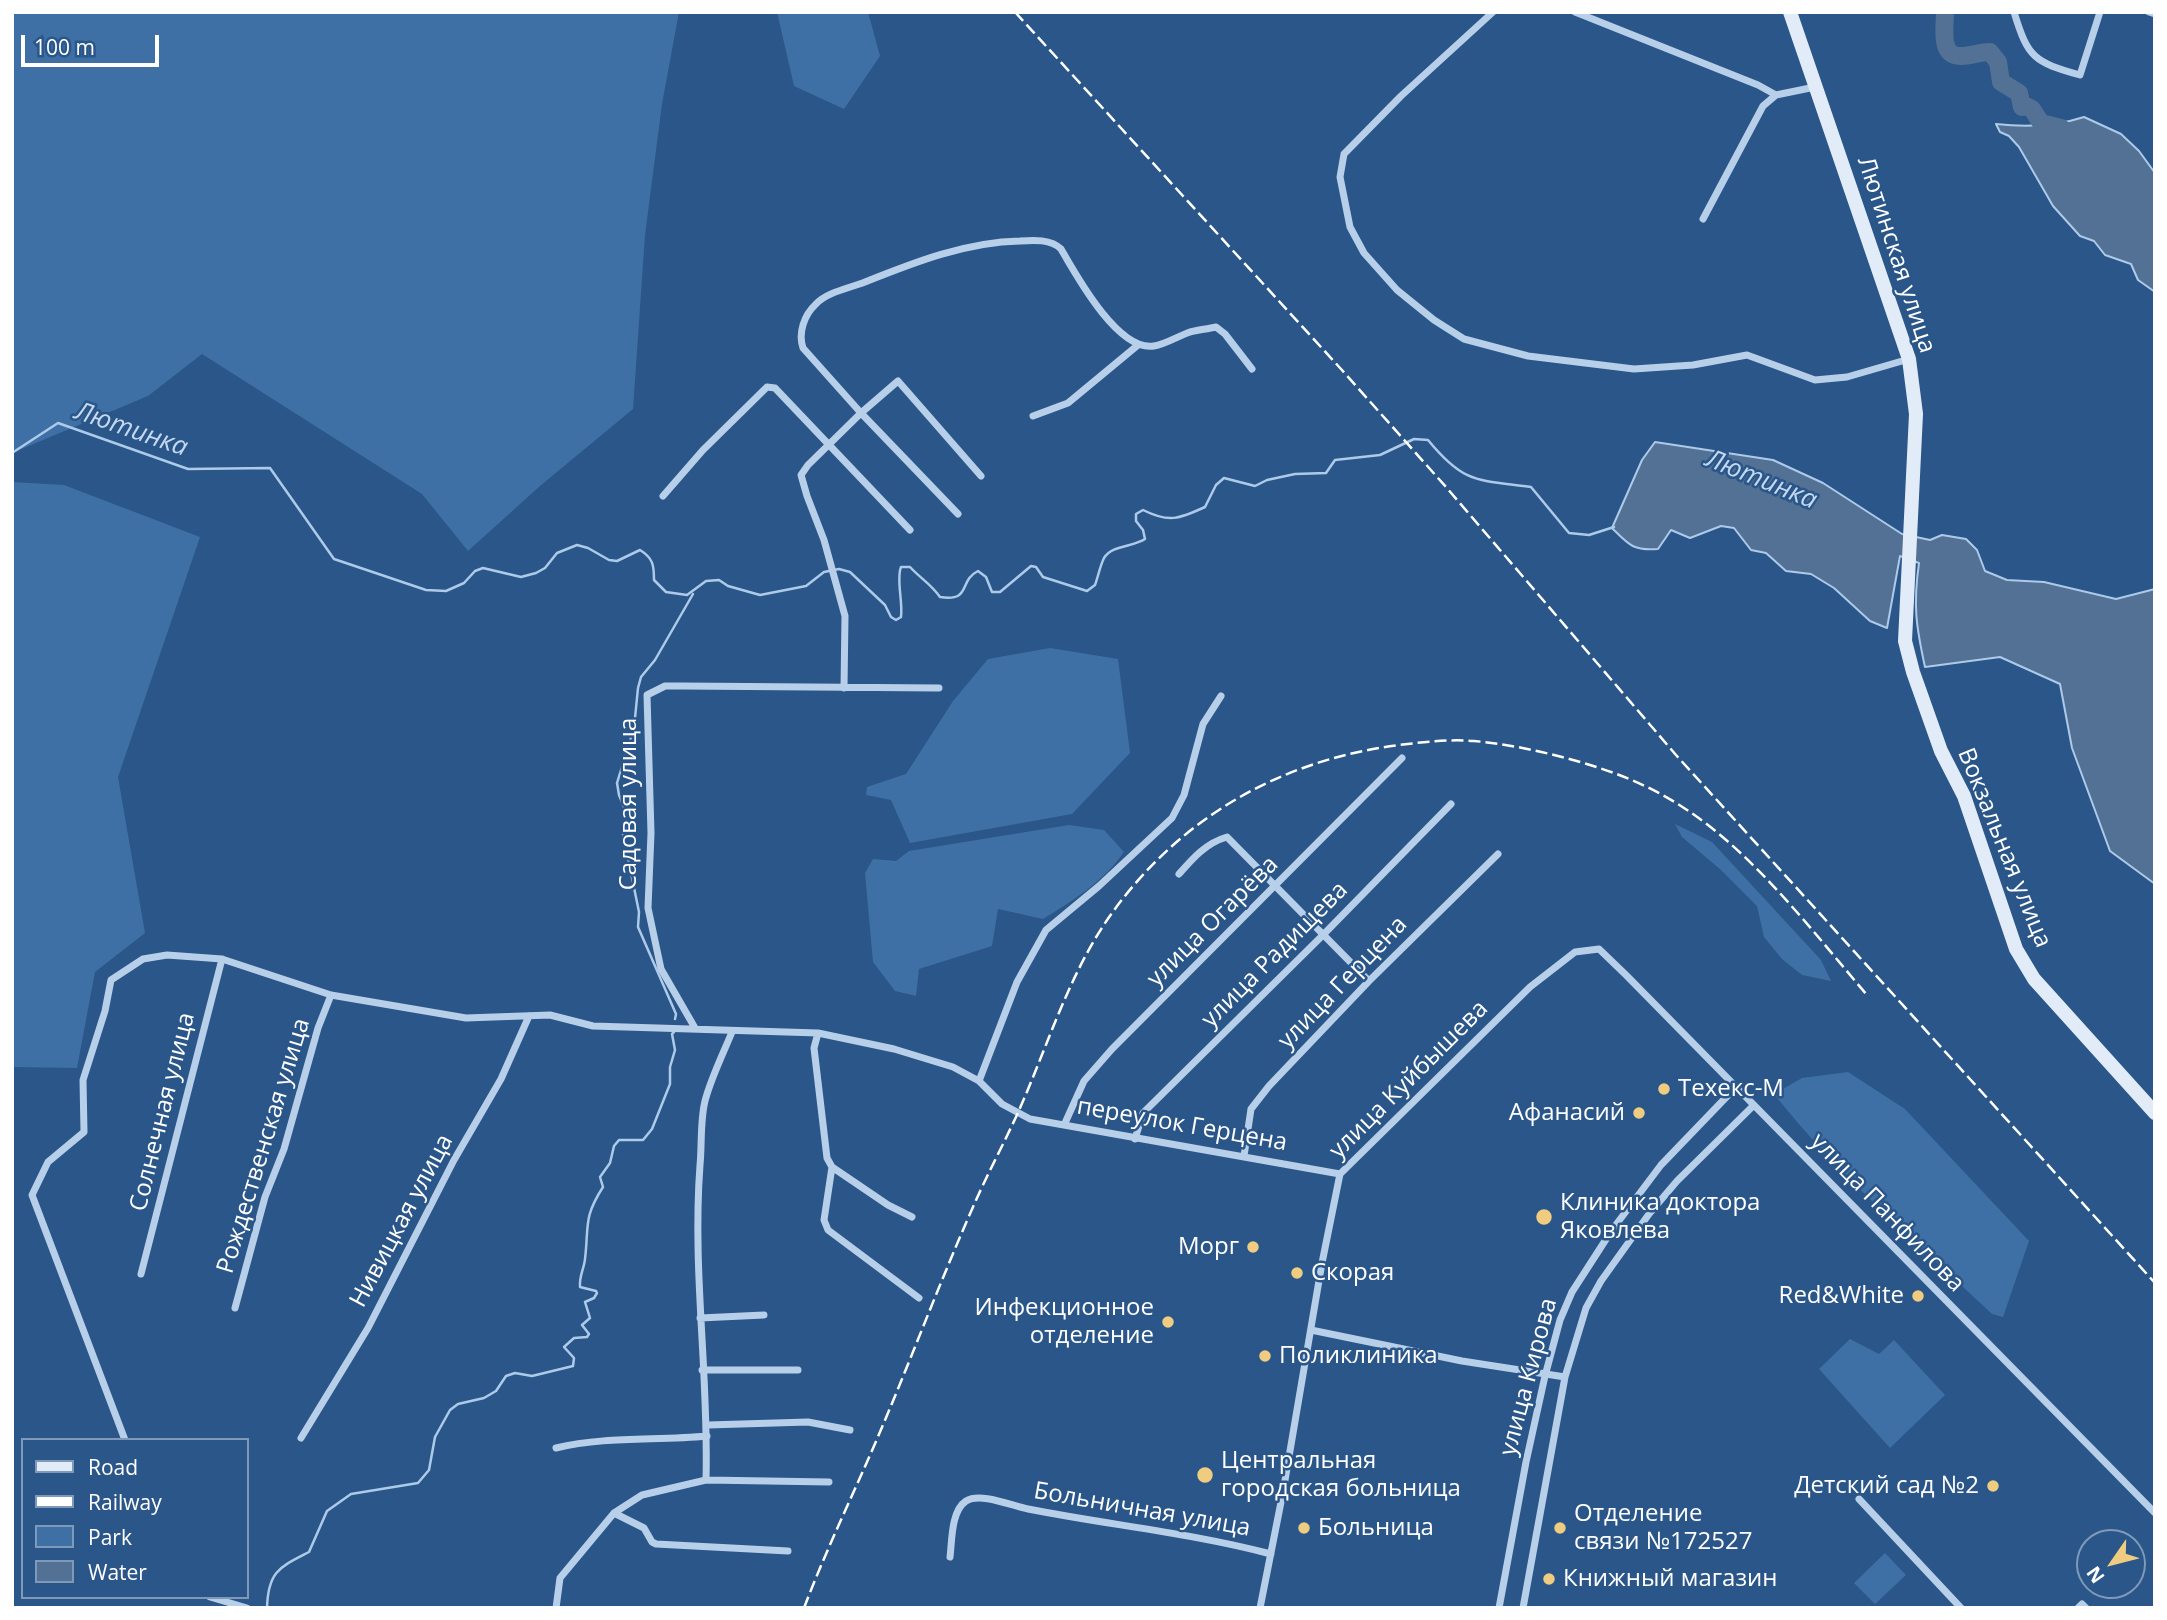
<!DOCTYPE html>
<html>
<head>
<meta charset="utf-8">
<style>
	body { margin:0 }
	#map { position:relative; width:2167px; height:1620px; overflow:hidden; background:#2a5689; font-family:"Open Sans",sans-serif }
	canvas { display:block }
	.frame { position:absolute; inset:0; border:14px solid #fff; pointer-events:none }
	.legend { position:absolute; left:21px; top:1438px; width:228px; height:161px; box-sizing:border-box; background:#2a5689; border:2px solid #7f9ab8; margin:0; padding:9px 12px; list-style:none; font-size:21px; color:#fff }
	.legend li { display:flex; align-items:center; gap:14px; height:35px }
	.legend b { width:35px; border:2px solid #7f9ab8 }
	.north { position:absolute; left:2076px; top:1529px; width:70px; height:70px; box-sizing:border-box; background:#2a5689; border:2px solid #7f9ab8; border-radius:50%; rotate:235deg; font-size:19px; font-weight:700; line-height:28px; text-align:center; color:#fff }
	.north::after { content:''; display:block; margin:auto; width:24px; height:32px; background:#efcc80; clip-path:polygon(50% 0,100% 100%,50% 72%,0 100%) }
	.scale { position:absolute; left:21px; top:35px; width:138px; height:32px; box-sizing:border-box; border:4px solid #fff; border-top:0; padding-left:9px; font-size:21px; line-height:24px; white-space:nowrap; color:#fff; -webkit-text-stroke:5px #2a5689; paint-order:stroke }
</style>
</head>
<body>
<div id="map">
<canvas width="2167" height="1620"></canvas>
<div class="frame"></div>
<ul class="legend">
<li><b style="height:9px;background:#e2ecf8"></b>Road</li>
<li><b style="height:9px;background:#fff"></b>Railway</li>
<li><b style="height:19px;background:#3f70a5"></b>Park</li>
<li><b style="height:19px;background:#527194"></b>Water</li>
</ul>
<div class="north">N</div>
<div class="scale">100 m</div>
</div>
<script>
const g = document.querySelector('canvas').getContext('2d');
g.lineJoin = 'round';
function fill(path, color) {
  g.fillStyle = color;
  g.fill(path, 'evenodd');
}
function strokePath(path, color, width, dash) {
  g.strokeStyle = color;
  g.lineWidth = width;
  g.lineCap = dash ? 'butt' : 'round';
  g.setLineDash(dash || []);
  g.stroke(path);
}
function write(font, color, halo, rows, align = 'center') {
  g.font = font + ' "Open Sans",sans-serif';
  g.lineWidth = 5;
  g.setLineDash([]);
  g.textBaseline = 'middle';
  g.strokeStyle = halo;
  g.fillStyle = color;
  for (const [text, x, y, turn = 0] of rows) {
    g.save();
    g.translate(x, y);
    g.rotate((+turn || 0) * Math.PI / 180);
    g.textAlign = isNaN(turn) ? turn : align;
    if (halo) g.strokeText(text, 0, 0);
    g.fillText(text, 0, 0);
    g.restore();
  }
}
fill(new Path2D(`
	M12,12h667l-17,92 -17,131 -12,174 -93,77 -72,65 -46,-57 -220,-140 -54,42 -136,57z
	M777,12h91l12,44 -36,53 -50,-23z
	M12,482l52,3 136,52 -82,240 27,156 -50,39 -18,96 -65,-1z
	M1050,648l68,11 12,94 -58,61 -162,29 -19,-43 -25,-5 1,-8 39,-13 47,-73 35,-42z
	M1675,824l37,18 109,118 10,21 -29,-6 -20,-16 -18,-22 -7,-31 -36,-36 -39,-33z
	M1069,825l35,5 20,22c-21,30 -50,48 -81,67l-45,-10 -6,37 -73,23 -3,27 -21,-5 -22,-29 -8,-89 8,-14 23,2 13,-10z
	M1848,1072l57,37 124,132 -26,76 -11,-3c-75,-71 -154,-139 -218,-220l28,-16z
	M1850,1339l29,15 15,-14 51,55 -55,53 -71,-79z
	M1885,1553l21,22 -31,29 -21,-21z`), '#3f70a5');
const water = new Path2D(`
	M2084,117l37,17 18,17 16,22v119l-17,-12 -7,-16 -26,-9 -11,-14 -14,-5 -27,-30 -34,-59 -10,-11 -9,-4 -4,-8c28,3 61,2 88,-7z
	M1655,442l118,18 50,23 79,51 28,6 12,-5 24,4 11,11 8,21 22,9 37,2 72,17 39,-10v295l-45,-33 -38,-103 -12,-64 -60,-27 -75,10c-9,-41 -12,-62 -6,-104l-19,-7 -13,72 -17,-7 -36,-33 -23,-14 -25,-3 -20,-18 -15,-3 -17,-22 -13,-2 -31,12 -19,-8 -13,19c-25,2 -29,-4 -46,-21l30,-68z`);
fill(water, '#527194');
strokePath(water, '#adcae9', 2);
strokePath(new Path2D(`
	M12,453l46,-30 130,46 82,-1 64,91 92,31 20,1 18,-8 11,-12 8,-3 38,9 15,-4 9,-5 12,-15 20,-8 11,3 21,12 8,1 23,-11c13,8 14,15 14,30l12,12 21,3 19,-14 13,-1 9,6 32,9 46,-9 18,-14 15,-3 11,3 35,33 6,12 5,3 5,-3c2,-16 -5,-38 0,-50h9c10,11 21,17 30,30 32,5 18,-16 38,-26l8,6 6,15h8l31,-26 5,1 7,10 44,14 8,-6c3,-8 5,-19 9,-27 8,-13 29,-11 41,-19l-2,-9 -7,-9v-7l7,-4c26,13 36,9 62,-3l11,-22 8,-7 31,8 12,-6 28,-6 31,-1 9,-13 45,-5 34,-16 14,1c36,44 49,40 103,47l38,46 20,2 25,-8
	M675,1019l1,-5 -38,-87 1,-15 -16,-78 3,-15 -2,-12 -5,-12 -2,-12 17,-55 4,-40 3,-11 14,-17 38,-66
	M267,1608c1,-37 13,-41 42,-56l18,-41 24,-17 67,-11 11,-13 6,-33 15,-27 8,-6 26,-6 12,-7 10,-15 9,-3 17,3 41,-10 1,-8 -10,-11 10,-9 13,-1 2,-3 -7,-9 8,-7 -5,-16 9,-4 3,-5 -1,-2 -16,-4c-1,-11 4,-18 5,-28 4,-33 -2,-41 18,-72l-3,-10 10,-14 4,-17 5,-6h24l9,-11 18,-45v-17l5,-17 -3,-16 2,-2`), '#adcae9', 2.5);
strokePath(new Path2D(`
	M1945,12c0,15 -6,45 16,44 10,0 19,-4 29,-4l8,10 3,20 18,11 3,14 4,-1 6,3 9,14 20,5 4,3`), '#527194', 18);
strokePath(new Path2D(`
	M1493,12l-92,84 -57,58 -4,23 10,50 14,26 33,37 37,30 30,19 64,17 106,13 59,-4 54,-10 68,25 32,-3 62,-18
	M1575,12l183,73 18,10 39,-8
	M2014,12c14,46 20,50 66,63l20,-63
	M2149,12l6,2
	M1703,219l60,-113 13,-11
	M1033,416l35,-13 70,-58
	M663,496l40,-46 64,-63 8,1 135,142
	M958,514l-97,-101 -58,-65c-5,-15 1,-33 13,-44 11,-12 34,-16 49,-22 50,-20 101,-40 155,-41 14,-1 31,-2 41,8 15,26 57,103 93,97 12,-2 24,-10 36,-14 8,-2 17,-3 26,-5l9,7 27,35
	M844,688l1,-72 -21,-76 -17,-44 -6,-21 7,-10 53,-52 37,-32 83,95
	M1179,874c14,-16 27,-31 48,-37l142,144
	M695,1028l-34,-59 -13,-61 3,-75 -4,-138 18,-9h17l257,2
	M818,1033l-4,15 13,110 5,9 56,38 24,12
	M979,1081l38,-99 29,-52 53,-44 73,-68 12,-23 19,-71 18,-28
	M1065,1123l19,-42 28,-32 290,-291
	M1135,1139l8,-26 180,-178 128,-131
	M1244,1156l7,-47 18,-23 100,-105 129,-127
	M832,1167l-8,53 4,10 91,68
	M141,1274l81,-315
	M235,1308l30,-111 19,-48 34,-121 13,-33
	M700,1318l64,-3
	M1311,1330l151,31 103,16
	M702,1370h96
	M708,1425l100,-3 42,8
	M301,1438l67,-110 86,-168 47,-81 28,-63
	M125,1440l-93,-245 16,-33 36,-30 -1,-52 22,-69 6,-31 32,-21 24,-4 55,4 109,36 135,23 84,-3 43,11 225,7 76,16 59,18 26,14 23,23 28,15 310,55
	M556,1448c50,-12 100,-7 151,-12
	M706,1480c3,-106 -14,-208 -6,-315 2,-20 0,-44 5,-64 6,-23 18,-47 27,-69
	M1859,1499l102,109
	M614,1513l30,15 8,14 4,2 132,7
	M950,1557c2,-16 1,-46 16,-56 15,-9 46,5 62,8 81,16 164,24 243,45
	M210,1597l37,11
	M556,1608l4,-30 54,-65 28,-18 64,-15 123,2
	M1260,1608l23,-116 39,-229 18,-89 190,-187 45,-35 24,-3 27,26 529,538
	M1499,1608l27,-146 19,-86 15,-56 12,-28 40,-62 49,-65 75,-78
	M1523,1608l42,-231 21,-69 15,-27 48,-67 28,-33 77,-76
	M2078,1608l4,-4 4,4`), '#b8cfe9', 7);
strokePath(new Path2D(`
	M1790,12l119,347 7,55 -11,227 8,31 28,79 23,45 52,153 18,30 121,134`), '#e2ecf8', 14);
strokePath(new Path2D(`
	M1015,12l326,357 105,118 230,268 479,528
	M804,1608c22,-58 49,-113 73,-169 33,-77 62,-155 96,-232 13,-30 29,-60 43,-90 31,-68 52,-143 96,-204 70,-97 170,-153 287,-168 25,-3 50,-6 75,-4 34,3 66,10 99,19 40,11 79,26 114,50 68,45 127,123 180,185`), '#fff', 2.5, [12, 5]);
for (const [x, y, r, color] of [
	[1664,1089,7,"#efcc80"],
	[1639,1113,7,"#efcc80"],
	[1544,1217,9,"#efcc80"],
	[1253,1247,7,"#efcc80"],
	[1297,1273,7,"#efcc80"],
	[1918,1296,7,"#efcc80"],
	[1168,1322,7,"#efcc80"],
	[1265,1356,7,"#efcc80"],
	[1205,1475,9,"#efcc80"],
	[1993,1486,7,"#efcc80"],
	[1304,1528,7,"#efcc80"],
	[1560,1528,7,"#efcc80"],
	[1549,1579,7,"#efcc80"]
]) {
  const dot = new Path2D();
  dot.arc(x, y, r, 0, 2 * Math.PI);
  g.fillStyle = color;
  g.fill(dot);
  strokePath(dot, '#2a5689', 2.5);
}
write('24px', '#fff', '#2a5689', [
	["Лютинская улица",1896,255,72],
	["Садовая улица",629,804,-90],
	["Вокзальная улица",2004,848,68],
	["улица Огарёва",1213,922,-45],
	["улица Радищева",1275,955,-45],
	["улица Герцена",1343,983,-46],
	["улица Куйбышева",1409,1080,-45],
	["Солнечная улица",163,1112,-76],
	["переулок Герцена",1182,1125,10],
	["Рождественская улица",264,1146,-73],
	["улица Панфилова",1887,1213,46],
	["Нивицкая улица",402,1221,-62],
	["улица Кирова",1529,1377,-75],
	["Больничная улица",1142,1510,10]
]);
write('24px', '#fff', '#2a5689', [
	["Техекс-М",1678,1089],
	["Афанасий",1625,1113,"right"],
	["Клиника доктора",1560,1203],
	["Яковлева",1560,1231],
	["Морг",1239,1247,"right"],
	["Скорая",1311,1273],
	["Red&White",1904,1296,"right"],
	["Инфекционное",1154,1308,"right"],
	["отделение",1154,1336,"right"],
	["Поликлиника",1279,1356],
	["Центральная",1221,1461],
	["городская больница",1221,1489],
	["Детский сад №2",1979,1486,"right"],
	["Отделение",1574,1514],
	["связи №172527",1574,1542],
	["Больница",1318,1528],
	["Книжный магазин",1563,1579]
], 'left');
write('italic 26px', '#c4d9f0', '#2a5689', [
	["Лютинка",131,430,19],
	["Лютинка",1761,480,22]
]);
</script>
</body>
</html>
